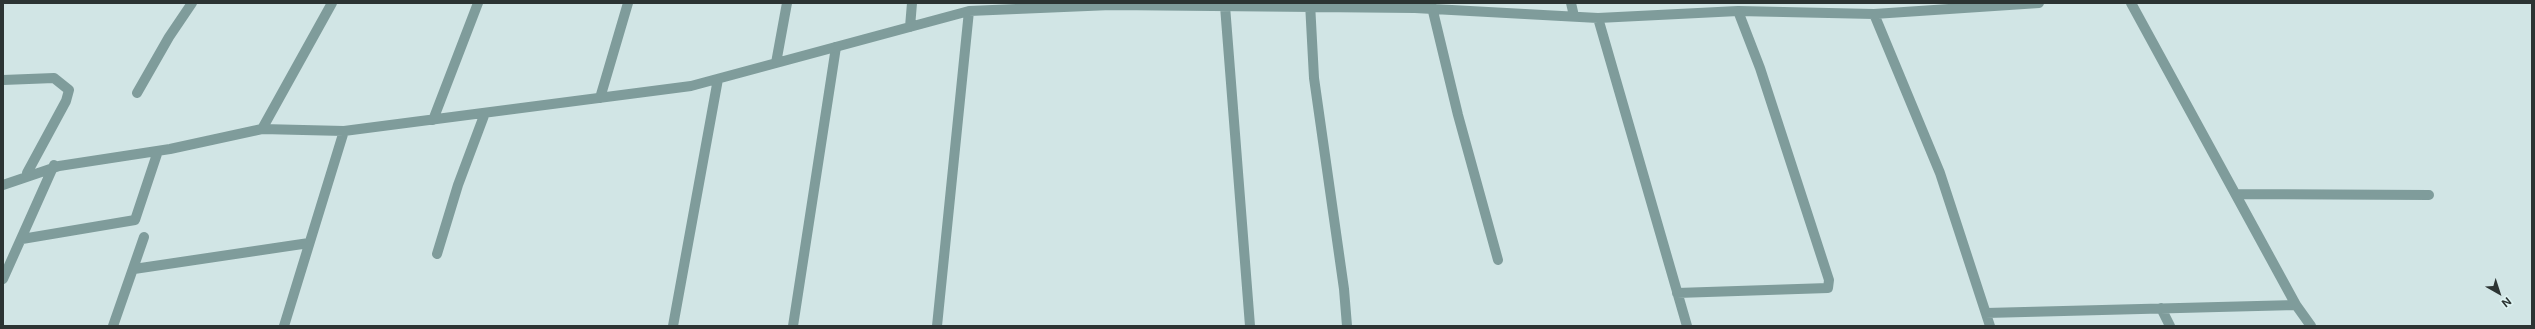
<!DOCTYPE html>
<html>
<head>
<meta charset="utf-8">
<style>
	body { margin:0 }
	#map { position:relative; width:2535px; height:329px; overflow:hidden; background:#d1e5e5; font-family:Inter,sans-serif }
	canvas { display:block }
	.frame { position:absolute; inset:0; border:4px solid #2c3433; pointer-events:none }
	.north { position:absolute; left:2479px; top:273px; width:40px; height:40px; -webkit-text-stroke:3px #def3f2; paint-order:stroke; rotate:141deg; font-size:11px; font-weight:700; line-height:16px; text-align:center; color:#2c3433 }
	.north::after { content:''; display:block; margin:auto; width:14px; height:18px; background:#2c3433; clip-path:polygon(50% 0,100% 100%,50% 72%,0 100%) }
</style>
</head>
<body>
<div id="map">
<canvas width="2535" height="329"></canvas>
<div class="frame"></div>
<div class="north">N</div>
</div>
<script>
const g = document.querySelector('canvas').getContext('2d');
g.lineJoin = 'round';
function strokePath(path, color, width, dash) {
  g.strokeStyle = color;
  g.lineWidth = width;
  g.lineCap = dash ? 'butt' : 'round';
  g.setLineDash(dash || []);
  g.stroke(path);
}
strokePath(new Path2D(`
	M793,326l43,-279`), '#7f9c9b', 10);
strokePath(new Path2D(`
	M1310,3l4,75 30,211 3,37
	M1431,3l27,112 40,145
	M1571,3l3,13
	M2131,3l165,302 15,21
	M1225,6l25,320
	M1874,14l66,159 50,153
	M1598,18l89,308
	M910,27l2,-24
	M776,63l11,-60
	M3,80l51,-2 15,12 -3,11 -39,72
	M137,93l32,-56 23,-34
	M600,98l28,-95
	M433,120l45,-117
	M344,131l347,-45 278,-75 142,-6 304,3 183,10 140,-7 136,3 165,-11
	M3,185l56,-19 111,-17 92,-20
	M2236,194l193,1
	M22,239l113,-19 23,-69
	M437,254l21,-69 27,-72
	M134,269l175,-26
	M3,279l51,-114
	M1677,293l151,-5 1,-8 -69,-212 -22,-57
	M2161,308l9,18
	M1986,313l310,-8
	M113,326l31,-89
	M284,326l60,-195 -82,-2 70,-126
	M673,326l45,-247
	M937,326l32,-315`), '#7f9c9b', 10);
</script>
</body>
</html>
